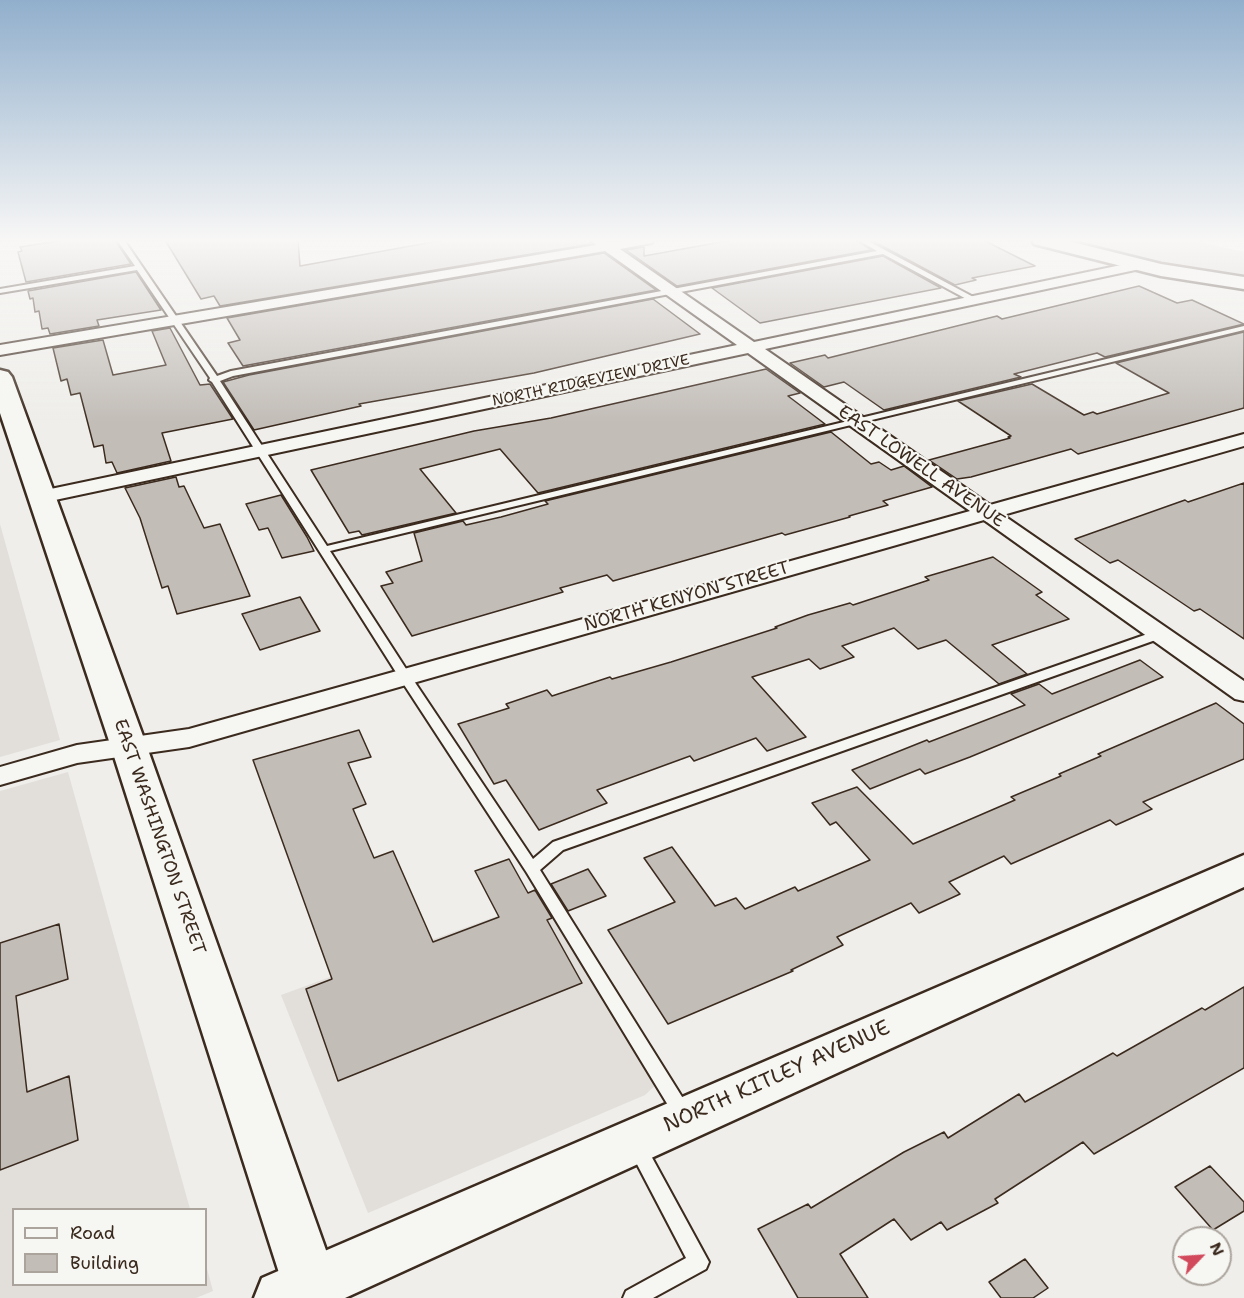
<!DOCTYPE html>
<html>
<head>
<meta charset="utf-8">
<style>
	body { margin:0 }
	#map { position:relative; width:1244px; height:1298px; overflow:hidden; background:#efeeea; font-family:"Shantell Sans",sans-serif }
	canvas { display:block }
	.legend { position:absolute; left:12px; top:1208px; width:195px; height:78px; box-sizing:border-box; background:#f6f6f2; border:2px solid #aba49d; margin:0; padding:8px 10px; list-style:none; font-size:18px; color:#3b2a1e }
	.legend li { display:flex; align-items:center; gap:12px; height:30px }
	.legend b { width:30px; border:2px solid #aba49d }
	.north { position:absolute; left:1172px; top:1226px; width:60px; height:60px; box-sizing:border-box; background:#f6f6f2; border:2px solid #aba49d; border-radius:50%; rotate:65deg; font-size:16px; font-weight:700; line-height:24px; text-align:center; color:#3b2a1e }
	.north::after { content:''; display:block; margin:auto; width:21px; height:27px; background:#d1495b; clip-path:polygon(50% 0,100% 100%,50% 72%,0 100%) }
</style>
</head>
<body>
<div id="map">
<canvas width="1244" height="1298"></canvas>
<ul class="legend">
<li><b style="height:8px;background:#f6f6f2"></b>Road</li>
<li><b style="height:16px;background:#c2bdb7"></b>Building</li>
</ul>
<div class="north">N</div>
</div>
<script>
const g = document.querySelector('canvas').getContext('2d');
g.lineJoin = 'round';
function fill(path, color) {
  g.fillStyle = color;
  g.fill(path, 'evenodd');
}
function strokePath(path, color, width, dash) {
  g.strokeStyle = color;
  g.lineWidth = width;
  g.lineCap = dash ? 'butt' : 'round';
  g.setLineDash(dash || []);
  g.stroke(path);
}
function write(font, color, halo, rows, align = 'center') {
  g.font = font + ' "Shantell Sans",sans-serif';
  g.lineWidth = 4.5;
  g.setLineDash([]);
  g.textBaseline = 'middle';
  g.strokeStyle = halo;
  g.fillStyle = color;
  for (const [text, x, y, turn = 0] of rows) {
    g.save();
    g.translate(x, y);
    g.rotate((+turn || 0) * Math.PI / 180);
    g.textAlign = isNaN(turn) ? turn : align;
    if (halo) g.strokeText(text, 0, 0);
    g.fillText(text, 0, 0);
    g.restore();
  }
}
fill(new Path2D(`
	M0,524l60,216 -60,17z
	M68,772l122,437 -176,1v74h192v-19l7,26 -17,7h-196v-507z
	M549,897l113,182 -17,16 -277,118 -87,-218z`), '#e2dfdb');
fill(new Path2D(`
	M1072,240h119l53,12v26l-83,-15z`), '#d4d1cc');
const building = new Path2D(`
	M65,240h50l16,24 -105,18 -8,-30 4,-1 -2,-4z
	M165,240h133l2,26 144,-26h145l2,4 -371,62 -6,-10 -13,3z
	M732,240h124l15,10 -194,36 -51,-36 18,-3v9z
	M871,240h112l52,26 -63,12 4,2 -21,5z
	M604,253l52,37 -413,76 -15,-23 12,-3 -13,-22z
	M883,256l58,32 -181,35 -48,-35z
	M136,272l25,38 -64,10 2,6 -49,8 -2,-6 -6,1 -3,-18 -4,1 -2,-14 -3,1 -2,-8z
	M1139,286l38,17 15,-3 52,24 -139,33 -8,-4 -83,21 7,3 -137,33 -40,-28 -20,5 -34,-24 35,-8 3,3 169,-42 5,3z
	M653,299l47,35 -166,39 -175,31 2,2 -107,24 -31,-48 26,-7z
	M170,328l30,57 10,-1 23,35 -71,14 9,28 -54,12 -5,-11 -6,1 -3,-18 -9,2 -14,-54 -9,2 -4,-16 -6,2 -8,-33 50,-8 10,35 53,-10 -14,-34z
	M1244,332v76l-166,46 -7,-5 -100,28 -14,2 -28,-19 81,-22 -2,-1 3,-1 -53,-35 74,-17 52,31 9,-3 4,2 72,-21 -53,-30z
	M766,369l34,24 -12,3 37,28 -287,69 -38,-44 -80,20 36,44 -94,22 -3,-4 -10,2 -38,-63 163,-39 77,-13z
	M831,432l40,32 8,-2 12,8 13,-4 28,21 -49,14 5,4 -39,11 1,1 -65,18 -3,-2 -169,48 -6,-6 -47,13 3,4 -151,44 -31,-50 12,-3 -7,-11 36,-11 -8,-28 49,-12 3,4 35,-8 47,-13 -3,-3z
	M176,477l3,10 5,-1 20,42 16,-4 30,72 -73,18 -9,-28 -6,2 -22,-70 -15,-30z
	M1244,483v156l-44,-30 -6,2 -76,-51 -8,3 -35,-24 110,-39 3,2z
	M281,495l26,42 7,14 -32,7 -14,-30 -9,2 -13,-26z
	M993,557l49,35 -6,3 33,24 -77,26 35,29 -28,10 -53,-44 -28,9 -24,-21 -52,18 12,11 -34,12 -11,-10 -57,18 54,60 -39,14 -11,-13 -62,23 -4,-5 -93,34 10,13 -68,27 -33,-50 -12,4 -36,-60 51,-16 -3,-4 41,-14 5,6 58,-19 2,2 59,-17 106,-34 -2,-1 33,-12 42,-12 3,2 76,-25 -4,-3z
	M300,597l20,34 -60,19 -18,-36z
	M1140,660l23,17 -193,80 -45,17 -5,-5 -50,20 -18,-19 75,-30 2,2 96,-37 -14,-11 28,-10 13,10z
	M1216,703l28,21v35l-101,43 9,7 -36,16 -6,-5 -99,44 -7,-8 -55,26 11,12 -41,19 -8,-10 -74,34 6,8 -52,25 2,1 -125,53 -60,-94 67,-28 -31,-44 28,-11 43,59 21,-8 9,11 50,-22 3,4 72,-31 -34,-38 -6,3 -18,-22 45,-16 56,57 102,-44 -4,-3 50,-21 -2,-2 42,-18 -3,-2z
	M359,730l12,27 -23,6 18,41 -13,5 21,49 19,-7 40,91 66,-25 -24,-46 34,-12 19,34 7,-3 17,28 -5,2 35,63 -244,98 -32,-92 26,-10 -79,-219z
	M588,869l18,27 -38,15 -17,-27z
	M59,924l9,55 -52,17 11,96 42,-16 9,64 -78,30v-227z
	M1244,987v81l-150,86 -11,-12 -88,57 3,4 -51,27 -6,-8 -30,18 -17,-21 -54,35 28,44h-70l-40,-69 50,-25 3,4 93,-56 40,-20 4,6 71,-44 6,8 88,-49 4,3 85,-48 3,2z
	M1210,1166l34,36v9l-31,19 -38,-43z
	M1025,1259l23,29 -15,10h-32l-12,-16z`);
fill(building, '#c2bdb7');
strokePath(building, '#3b2a1e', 1.5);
const lane = new Path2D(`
	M117,240h7l93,136 14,-5 646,-120 -19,-11h8l113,60 -7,2 -89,-48 -650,122 -13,5 107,165 917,-220v4l-914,221 80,124 123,184 20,-17 603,-211 4,-1 6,4 -2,3 -601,213 -23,20 149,238 3,6 -3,6 -6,2 -6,-2 -150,-247 -128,-196 -187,-295 -3,-2 1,-2 -73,-108 -137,23v-4l135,-23z
	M637,1138l6,3 66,121 -3,7 -53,29h-30l3,-7 60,-33 -58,-111 3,-6z`);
const street = new Path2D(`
	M591,240l19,2 44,-2 -2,3 -32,6 134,93 386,-81 5,1 2,3 -7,4 -375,80 225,156 254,-71v12l-241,69 241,166v20l-9,-2 -251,-179 -795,227 -112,16 -77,22v-18l77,-22 112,-16 781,-218 -222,-158 -707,150 -7,-2 -3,-4 3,-4 7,-2 696,-146 -132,-94 -605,104v-10l596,-100z`);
const secondary = new Path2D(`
	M1032,240h32l97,24 83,13v12l-83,-13 -127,-32z
	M1244,855v32l-899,411h-91l8,-20z`);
const primary = new Path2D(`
	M0,370l8,2 4,5 135,370 196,551h-56l-176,-551 -111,-334z`);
strokePath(lane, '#3b2a1e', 4);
strokePath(street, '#3b2a1e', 4);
strokePath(secondary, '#3b2a1e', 5);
strokePath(primary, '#3b2a1e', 5);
fill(lane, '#f6f6f2');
fill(street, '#f6f6f2');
fill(secondary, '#f6f6f2');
fill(primary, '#f6f6f2');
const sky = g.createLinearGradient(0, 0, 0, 422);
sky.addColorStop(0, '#91afcc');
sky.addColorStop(0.57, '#f8f7f6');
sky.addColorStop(1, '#f8f7f600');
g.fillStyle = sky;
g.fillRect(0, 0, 1244, 422);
write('15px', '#3b2a1e', '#f6f6f2', [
	["NORTH RIDGEVIEW DRIVE",591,381,-12]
]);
write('18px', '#3b2a1e', '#f6f6f2', [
	["EAST LOWELL AVENUE",921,467,35],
	["NORTH KENYON STREET",687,597,-16],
	["EAST WASHINGTON STREET",159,837,71]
]);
write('21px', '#3b2a1e', '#f6f6f2', [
	["NORTH KITLEY AVENUE",777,1077,-24]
]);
</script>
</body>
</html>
